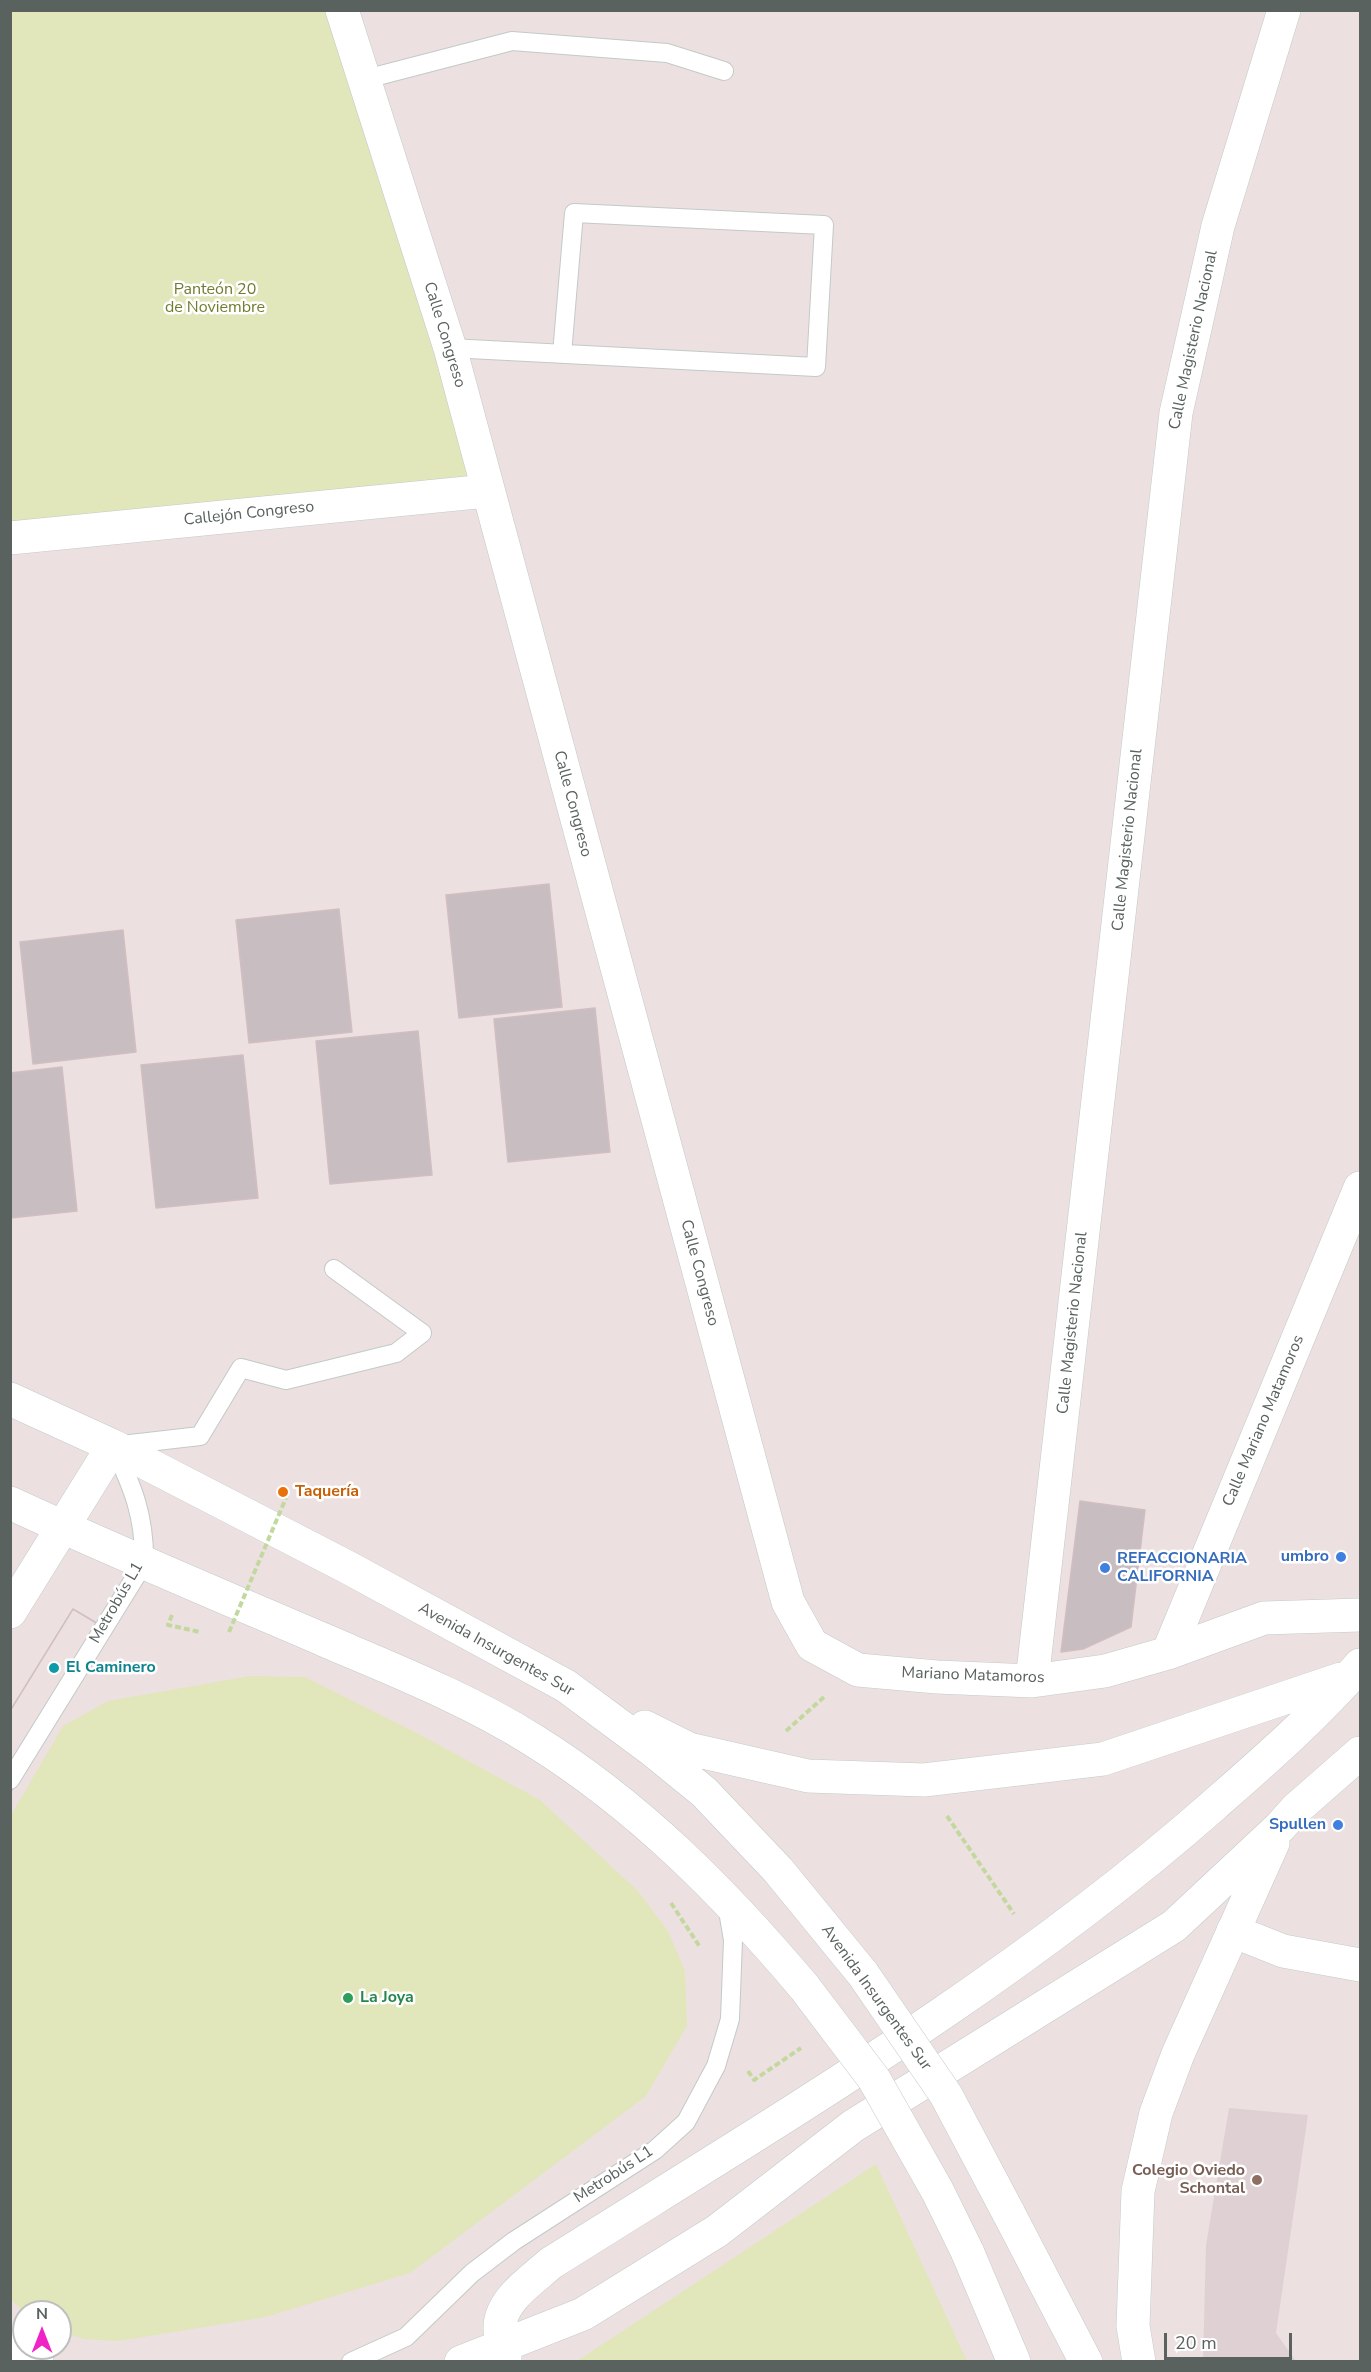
<!DOCTYPE html>
<html>
<head>
<meta charset="utf-8">
<style>
	body { margin:0 }
	#map { position:relative; width:1371px; height:2372px; overflow:hidden; background:#ede0e1; font-family:"Nunito Sans",sans-serif }
	canvas { display:block }
	.frame { position:absolute; inset:0; border:12px solid #59625f; pointer-events:none }
	.north { position:absolute; left:12px; top:2300px; width:60px; height:60px; box-sizing:border-box; background:#fff; border:2px solid #bdc0bf; border-radius:50%; rotate:0deg; font-size:16px; font-weight:700; line-height:24px; text-align:center; color:#59625f }
	.north::after { content:''; display:block; margin:auto; width:21px; height:27px; background:#f023c7; clip-path:polygon(50% 0,100% 100%,50% 72%,0 100%) }
	.scale { position:absolute; left:1164px; top:2333px; width:128px; height:27px; box-sizing:border-box; border:3px solid #59625f; border-top:0; padding-left:8px; font-size:18px; line-height:21px; white-space:nowrap; color:#59625f; -webkit-text-stroke:4px #fff; paint-order:stroke }
</style>
</head>
<body>
<div id="map">
<canvas width="1371" height="2372"></canvas>
<div class="frame"></div>
<div class="north">N</div>
<div class="scale">20 m</div>
</div>
<script>
const g = document.querySelector('canvas').getContext('2d');
g.lineJoin = 'round';
function fill(path, color) {
  g.fillStyle = color;
  g.fill(path, 'evenodd');
}
function strokePath(path, color, width, dash) {
  g.strokeStyle = color;
  g.lineWidth = width;
  g.lineCap = dash ? 'butt' : 'round';
  g.setLineDash(dash || []);
  g.stroke(path);
}
function write(font, color, halo, rows, align = 'center') {
  g.font = font + ' "Nunito Sans",sans-serif';
  g.lineWidth = 5;
  g.setLineDash([]);
  g.textBaseline = 'middle';
  g.strokeStyle = halo;
  g.fillStyle = color;
  for (const [text, x, y, turn = 0] of rows) {
    g.save();
    g.translate(x, y);
    g.rotate((+turn || 0) * Math.PI / 180);
    g.textAlign = isNaN(turn) ? turn : align;
    if (halo) g.strokeText(text, 0, 0);
    g.fillText(text, 0, 0);
    g.restore();
  }
}
fill(new Path2D(`
	M1229,2108l79,7 -32,218 20,28h-93l3,-116z`), '#dfd1d3');
fill(new Path2D(`
	M11,11h327l142,471 -469,46z
	M250,1676l55,1 112,56 123,67 98,91 30,40 17,40 2,55 -41,70 -236,177 -144,44 -147,24 -35,-2 -24,-8v-19h-35l-14,-12v-485l52,-89 45,-25z
	M876,2164l91,197h-390z`), '#e1e6bb');
const building = new Path2D(`
	M549,884l13,123 -103,11 -13,-123z
	M339,909l13,123 -103,11 -13,-123z
	M123,930l13,122 -103,12 -13,-122z
	M595,1008l15,144 -102,10 -14,-143z
	M418,1031l14,144 -102,9 -14,-143z
	M243,1055l15,143 -102,10 -15,-143z
	M62,1067l15,144 -67,7v-145z
	M1080,1501l65,9 -14,117 -48,22 -22,3z
	M73,1609l37,22 -100,162v-82z
	M73,1609l25,15 -88,141v-54z`);
fill(building, '#c8bdc0');
strokePath(building, '#d2bec2', 1.5);
const lane = new Path2D(`
	M362,80l150,-39 155,12 57,18
	M450,348l366,19 8,-142 -250,-12 -12,141
	M10,1780l134,-217c1,-46 -11,-76 -31,-117l87,-10 41,-68 45,12 110,-27 26,-20 -88,-64
	M351,2362l55,-25 66,-64 42,-32 141,-91 31,-28 30,-56 14,-47 3,-79 -6,-35`);
const street = new Path2D(`
	M342,10l108,338 338,1254 24,43 46,25 79,7 95,4 73,-10 63,-18 96,-35 96,-3
	M10,538l477,-47
	M1168,1653l192,-465
	M1032,1681l144,-1268 42,-187 66,-216
	M1233,1931l50,20 77,14`);
const secondary = new Path2D(`
	M10,1399l103,47 236,122 217,118 85,63 53,43 74,78 85,104
	M10,1503c104,48 209,92 314,137 70,30 144,59 209,100 106,66 192,153 272,248
	M10,1612l103,-166
	M645,1727l44,22 119,27 116,4 179,-21 238,-80
	M1008,2212l78,150
	M967,2251l47,111
	M10,2347l27,15
	M461,2362l122,-48 134,-83 136,-105 321,-200 106,-99 16,-18 64,-56
	M505,2362c1,-11 -5,-22 -5,-33 -1,-28 32,-49 51,-66 227,-143 461,-280 663,-458 50,-44 103,-90 146,-140
	M1139,2362l-6,-36 5,-135 18,-78 22,-59 95,-211`);
strokePath(lane, '#c2cac8', 20);
strokePath(street, '#c2cac8', 34);
strokePath(secondary, '#c2ccc9', 34);
strokePath(new Path2D(`
	M172,1615l-4,10 32,7
	M786,1731l39,-35
	M947,1816l67,98
	M671,1903l29,44
	M748,2071l6,9 47,-32`), '#c2d89e', 4, [6, 3]);
strokePath(lane, '#fff', 18);
strokePath(street, '#fff', 33);
strokePath(secondary, '#fff', 33);
const secondaryBridge = new Path2D(`
	M863,1974l83,121 62,117
	M805,1988l69,91 64,113 29,59`);
strokePath(secondaryBridge, '#c2ccc9', 34, []);
strokePath(new Path2D(`
	M229,1632l57,-134`), '#c2d89e', 4, [6, 3]);
strokePath(secondaryBridge, '#fff', 33);
for (const [x, y, r, color] of [
	[283,1492,6,"#e8710a"],
	[1341,1557,6,"#3f7fe0"],
	[1105,1568,6,"#3f7fe0"],
	[54,1668,6,"#0f9aa8"],
	[1338,1825,6,"#3f7fe0"],
	[348,1998,6,"#2e9e5b"],
	[1257,2180,6,"#8d6e63"]
]) {
  const dot = new Path2D();
  dot.arc(x, y, r, 0, 2 * Math.PI);
  g.fillStyle = color;
  g.fill(dot);
  strokePath(dot, '#fff', 2);
}
write('16px', '#707c2f', '#fff', [
	["Panteón 20",215,290],
	["de Noviembre",215,308]
]);
write('16px', '#59625f', '#fff', [
	["Calle Congreso",444,335,73],
	["Calle Magisterio Nacional",1194,340,-78],
	["Callejón Congreso",249,514,-6],
	["Calle Congreso",572,804,75],
	["Calle Magisterio Nacional",1128,840,-84],
	["Calle Congreso",699,1273,75],
	["Calle Magisterio Nacional",1073,1323,-84],
	["Calle Mariano Matamoros",1264,1421,-67],
	["Metrobús L1",117,1603,-60],
	["Avenida Insurgentes Sur",496,1650,29],
	["Mariano Matamoros",973,1676,2],
	["Avenida Insurgentes Sur",876,1998,54],
	["Metrobús L1",614,2175,-33]
]);
write('bold 16px', '#c56008', '#fff', [
	["Taquería",295,1492]
], 'left');
write('bold 16px', '#366cbe', '#fff', [
	["umbro",1329,1557],
	["REFACCIONARIA",1117,1559,"left"],
	["CALIFORNIA",1117,1577,"left"],
	["Spullen",1326,1825]
], 'right');
write('bold 16px', '#0d838f', '#fff', [
	["El Caminero",66,1668]
], 'left');
write('bold 16px', '#27864d', '#fff', [
	["La Joya",360,1998]
], 'left');
write('bold 16px', '#785e54', '#fff', [
	["Colegio Oviedo",1245,2171],
	["Schontal",1245,2189]
], 'right');
</script>
</body>
</html>
